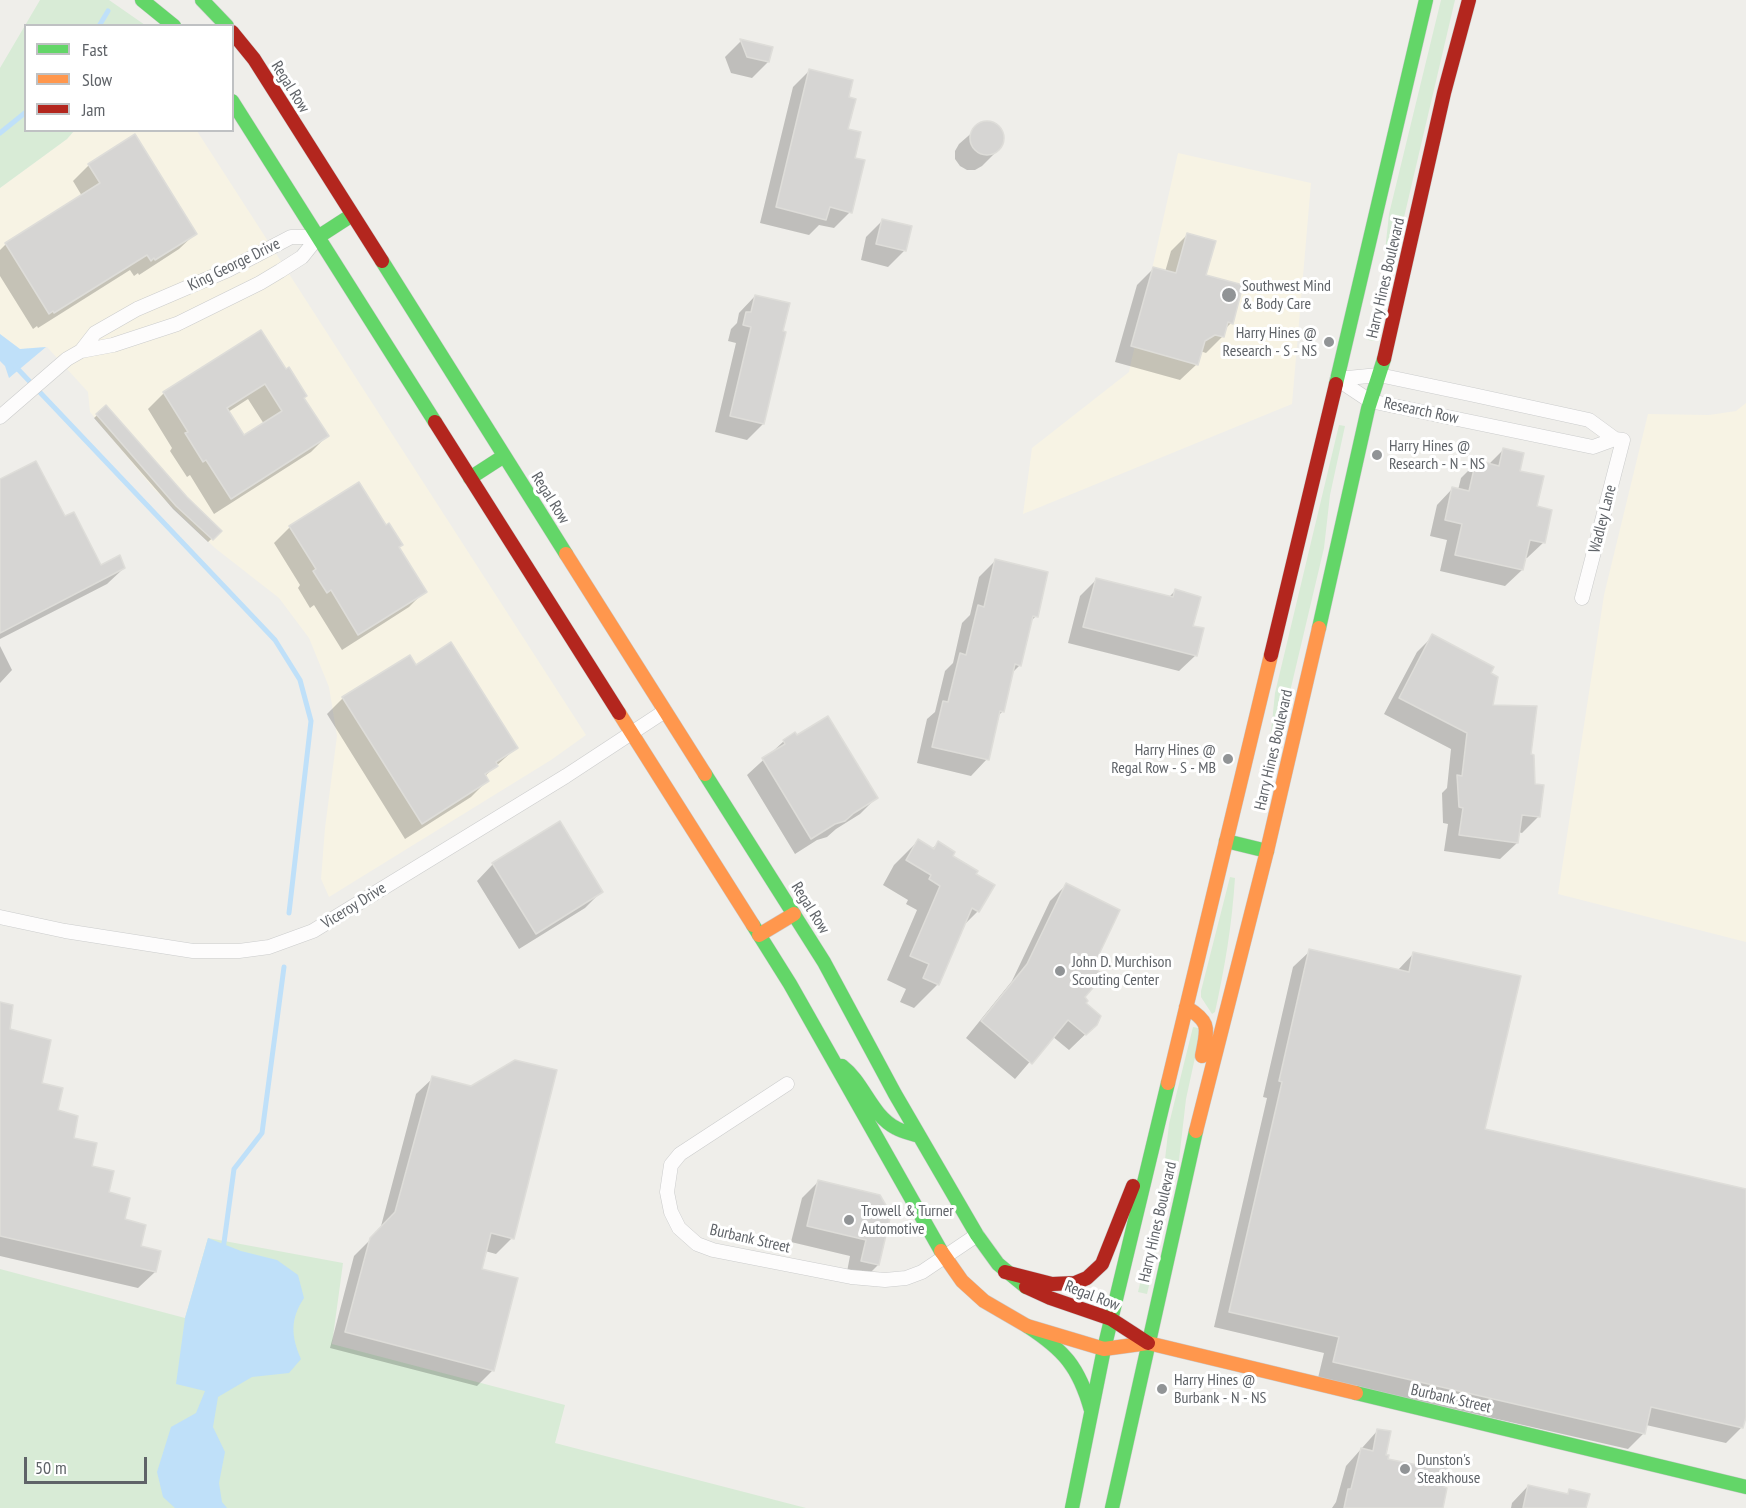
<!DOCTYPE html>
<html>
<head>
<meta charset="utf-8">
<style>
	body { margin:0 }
	#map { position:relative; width:1746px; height:1508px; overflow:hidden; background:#efeeea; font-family:"PT Sans Narrow",sans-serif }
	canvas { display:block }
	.legend { position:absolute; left:24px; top:24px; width:210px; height:108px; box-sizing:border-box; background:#fff; border:2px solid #bfc1c3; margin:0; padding:8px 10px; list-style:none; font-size:18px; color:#5f6368 }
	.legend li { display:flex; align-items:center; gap:12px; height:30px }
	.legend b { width:30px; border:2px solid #bfc1c3 }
	.scale { position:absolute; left:24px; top:1457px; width:123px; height:27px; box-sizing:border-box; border:3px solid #5f6368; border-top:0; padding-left:8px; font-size:18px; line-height:21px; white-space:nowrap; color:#5f6368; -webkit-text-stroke:4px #fff; paint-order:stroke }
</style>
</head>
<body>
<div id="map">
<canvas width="1746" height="1508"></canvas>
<ul class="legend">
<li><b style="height:8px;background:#63d668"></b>Fast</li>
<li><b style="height:8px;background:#ff974d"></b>Slow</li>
<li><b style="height:8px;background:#b3261e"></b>Jam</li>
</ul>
<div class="scale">50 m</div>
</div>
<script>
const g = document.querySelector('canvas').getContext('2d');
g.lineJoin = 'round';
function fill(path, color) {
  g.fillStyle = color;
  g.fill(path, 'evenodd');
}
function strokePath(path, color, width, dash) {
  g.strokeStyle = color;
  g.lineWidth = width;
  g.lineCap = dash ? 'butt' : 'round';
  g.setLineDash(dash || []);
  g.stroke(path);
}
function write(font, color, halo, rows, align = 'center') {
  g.font = font + ' "PT Sans Narrow",sans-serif';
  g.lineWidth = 6;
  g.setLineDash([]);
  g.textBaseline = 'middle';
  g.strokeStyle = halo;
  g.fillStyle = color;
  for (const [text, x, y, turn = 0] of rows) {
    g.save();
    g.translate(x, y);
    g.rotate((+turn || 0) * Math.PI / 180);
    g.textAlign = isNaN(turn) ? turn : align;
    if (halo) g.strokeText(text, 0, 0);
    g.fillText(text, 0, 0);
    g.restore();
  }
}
fill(new Path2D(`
	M74,131h123l389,604 -35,25 -222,137 -8,-18 4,-51 12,-92 -8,-49 -20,-49 -30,-40 -64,-50 -61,-59 -64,-77 -2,-20 -41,-45 -27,2 -20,-15v-146l67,-49z
	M1178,153l133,30 -19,221 -269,110 9,-66 97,-76z
	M1746,403v539l-188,-48 46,-299 44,-181 61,1 27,-4z`), '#f7f3e4');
fill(new Path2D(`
	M40,0h69l36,25 -119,1v104l48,1 -7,8 -67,49v-120z
	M1441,0h14l-80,341 -7,-1 14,-61 7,-65z
	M1339,425l6,1 -15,69 -6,53 -62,262 -6,-2 13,-56 6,-59z
	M1230,877l5,1c-3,46 -10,89 -20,134l-3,2 -11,-17v-6z
	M1193,1027l5,1 1,11 -13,60 -7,61 -32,134 -9,-2 23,-97 8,-71z
	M208,1238l135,25 -11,81 233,61 -10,38 251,65h-806v-239l185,49z`), '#d8ebd6');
fill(new Path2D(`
	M0,334l20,15 26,-2 -37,31 -4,-12 -5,-5z
	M208,1238l33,13 36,9 21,15 6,23c-14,21 -13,38 -3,61l-12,14 -37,4 -34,20 -5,30 12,25 -6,31 3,19 5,6h-52l-12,-11 -6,-25 14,-45 25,-14 9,-22 -29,-7 9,-66z`), '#bfe0f9');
fill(new Path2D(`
	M741,41l27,21 -16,16 -21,-5 -6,-16z
	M809,71l38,27v32l6,29 -3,53 -16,16 -15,-3 -10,10 -49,-12 33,-136z
	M983,123h8l7,4 4,6v9l-3,7 -17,17 -7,4h-8l-7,-4 -5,-7v-8l4,-7z
	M89,165l107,68 -17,16 -40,26 -1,-2 -4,3 -4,-6 -92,58 -1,-2 -4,3 -33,-53v-26l6,-6 76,-48 -9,-15z
	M882,221l28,6 -6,24 -16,16 -27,-7 5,-23z
	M1187,235l18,41 26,47 -7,7 -1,6 -17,17 -6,-2 -3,13 -17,16 -65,-18 22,-77 16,-16 12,3 6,-21z
	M755,296l27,36 3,1 -22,91 -16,16 -32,-8 21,-89 -8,-2 3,-12 6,-6 2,-10z
	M261,332l66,104 -16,16 -97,62 -24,-39 -3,2 -17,-26 2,-3 -24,-39 16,-16zM248,399l16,25 -20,13 -16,-25z
	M106,407l80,91 34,33 -12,11 -35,-33 -79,-91z
	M1503,450l15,22 18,35 8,35 -17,16h-3l-2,12 -17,16 -65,-15 7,-31 -17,-4 7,-31 16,-17 5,2 3,-12 16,-16 11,3z
	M0,480l64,38 36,49 24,1 -17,16 -107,55z
	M290,527l108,21 27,43 -16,16 -67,43 -28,-45 -4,3 -12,-20 2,-3 -26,-42z
	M995,561l41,55 -7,7 -9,42 -8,8 -9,38 -5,5 -11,43 -16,17 -54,-13 10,-44 8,-7 10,-41 8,-8 9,-40 8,-8 9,-38z
	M1096,580l73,17 6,-6 17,36 4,28 -17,16 -111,-28 12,-47z
	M1433,636l56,38 3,32 37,49 9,62 -16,16 -4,-1 -1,11 -17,16 -56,-8 4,-27 -5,-1 -1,-30 5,-5 4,-39 -67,-35 33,-62z
	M0,646l12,24 -12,13z
	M416,667l100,81 -31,28 2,5 -16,16 -66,42 -78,-125 16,-16z
	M784,741l92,57 -16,16 -24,15 -9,8 -10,3 -22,14 -48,-79z
	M918,841l14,8 6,-6 13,14 27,54 -15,15 -25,58 -24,24 -14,-6 6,-13 -19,-9 30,-70 -11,-6 2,-4 -25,-15 11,-20z
	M493,864l108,28 -16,16 -66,41 -42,-68z
	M1066,885l18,118 12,21 -27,26 -17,-14 -37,43 -49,-41 46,-57 38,-80z
	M1310,951l88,19 16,-17 70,177 262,61v219l-4,17 -16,16 -80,-18 -2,8 -16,16 -310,-71 6,-25 -110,-26 53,-229 -4,-1 30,-130z
	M0,1003l8,27 131,217 20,5 -4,20 -17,16 -138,-32z
	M433,1078l79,160 -16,16 -11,-3 -5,19 13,100 -16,16 -147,-38 24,-92 26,-26 36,-136z
	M818,1182l61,14 -1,69 -16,16 -16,-4 4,-21 -59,-14 11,-44z
	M1378,1430l8,30 38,8 4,-4 14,25v19h-110l4,-6 10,-36z
	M1528,1486l37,9 5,-4 15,17h-74l1,-5z`), '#0003');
strokePath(new Path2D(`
	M99,26l9,-15
	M0,133l26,-21
	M14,365l261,275 25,40 11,41 -22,192
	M223,1250l11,-81 28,-36 22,-166`), '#bfe0f9', 5);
const building = new Path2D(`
	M740,39l33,8 -4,15 -22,-5z
	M809,69l44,11 -4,17 7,2 -8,30 13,3 -6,26 10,2 -13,53 -22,-6 -4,13 -50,-13z
	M970 138a17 17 0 1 1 34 0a17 17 0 1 1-34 0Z
	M135,134l62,100 -42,26 -1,-2 -3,3 -4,-6 -93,58 -1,-2 -4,3 -44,-71 95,-60 -12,-19z
	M882,219l30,7 -6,25 -30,-7z
	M1187,233l29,8 -10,34 37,10 -10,39 -5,-2 -4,15 -9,-2 -10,6 -7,24 -67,-19 22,-79 23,6z
	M755,295l35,8 -7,28 3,1 -22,92 -34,-8 21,-89 -8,-2 3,-13h5z
	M261,330l25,39 3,-2 18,29 -3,2 25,38 -98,63 -25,-39 -3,2 -18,-29 3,-1 -25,-40zM265,384l17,27 -38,24 -17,-27z
	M106,405l81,92 35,34 -9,9 -37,-34 -80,-92z
	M1503,448l21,5 -4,18 24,5 -7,30 15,4 -7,33 -15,-3 -7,30 -68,-15 7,-31 -17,-4 7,-33 17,4 7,-31 23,6z
	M36,461l29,55 9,-4 27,53 19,-10 5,13 -125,65v-154z
	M359,482l27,43 3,-2 14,22 -4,2 28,45 -69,43 -27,-45 -4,3 -14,-22 3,-2 -27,-43z
	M995,559l53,13 -10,45 -5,-1 -12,50 -6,-2 -11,48 -4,-1 -11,49 -57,-13 11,-46 5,1 12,-49 6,2 12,-50 6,2z
	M1096,578l77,19 2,-8 26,8 -8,29 11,2 -7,28 -114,-29z
	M1432,634l62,33 -3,6 7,4 -5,28 44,1 -6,48 3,1 1,29 9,1 -4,32 -18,-2 -4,28 -59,-8 4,-27 -4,-1 -2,-32 5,1 5,-43 -68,-35z
	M451,642l67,106 -22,14 2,4 -13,8 4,7 -67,43 -80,-127 68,-42 6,10z
	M828,716l50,82 -24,15 -9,8 -10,3 -24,15 -49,-81 23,-14 -2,-4 12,-8 2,3z
	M560,821l43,71 -67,42 -44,-71z
	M918,839l16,10 4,-8 17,11 -2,4 25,15 -2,3 19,11 -16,27 -7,-4 -33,77 -16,-7 6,-14 -19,-8 30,-70 -11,-7 2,-4 -25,-15z
	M1066,883l54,27 -27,57 11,8 -19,22 3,4 -2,2 15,13 -4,9 -11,10 -18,-15 -36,44 -51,-43 46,-57z
	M1309,949l100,23 4,-20 108,24 -36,153 261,60v228l-3,11 -92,-21 -6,27 -312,-72 6,-25 -110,-25 53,-230 -3,-1z
	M0,1002l13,3 -3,24 41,11 -9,43 21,5 -5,22 20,6 -4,22 23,5 -5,23 22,5 -5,21 21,6 -5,21 21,6 -5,21 20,5 -5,21 -156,-36z
	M515,1060l42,10 -43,169 -23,-6 -9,36 36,9 -24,93 -149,-39 25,-94 25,-26 37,-136 39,10z
	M818,1180l62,15 11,19 -12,51 -18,-4 5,-21 -59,-14z
	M1377,1429l14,2 -5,24h3l-1,4 39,8 1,-5 20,4 -4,21 3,1 -4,20h-99l4,-19h3l10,-41 12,3z
	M1528,1485l40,9 1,-5 21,5 -4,14h-63z`);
fill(building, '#d6d5d3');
strokePath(building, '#deddd9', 1.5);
const street = new Path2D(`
	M81,351l14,-18 42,-24 91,-39 63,-33h27
	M1337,379l42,-4 95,20 115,25 26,19 8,1 -41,158
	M1337,379l33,22 223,46 22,-8
	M0,417l67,-58 14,-8 32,-6 64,-21 83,-41 20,-12 22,-14 16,-20
	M0,917l65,14 128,20h46l30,-4 44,-16 253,-155 99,-65
	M787,1084l-107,70 -9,11 -4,27 4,20 8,16 18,16 16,6 138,27 34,3 21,-2 16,-6 55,-37`);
const fast = new Path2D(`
	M142,0l32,26
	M202,0l25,26
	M232,101l203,321
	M318,237l34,-22
	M382,261l184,293
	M1336,384l90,-384
	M470,478l34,-22
	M1319,628l49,-219 16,-50
	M705,774l119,188 71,132 82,141 21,29 28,23
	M1226,841l41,10
	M753,925l37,59 151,267
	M842,1066c22,17 29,49 54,62 7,4 15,5 23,8
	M1027,1326c37,24 52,41 64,84
	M1356,1393l390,94
	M1072,1508l32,-159 64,-266
	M1112,1508l84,-377`);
const slow = new Path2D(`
	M566,554l139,220
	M619,713l134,212
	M759,935l35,-21
	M1186,1007c26,16 21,21 16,49
	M1168,1083l103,-428
	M1196,1131l71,-280 52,-223
	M941,1251l21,30 22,20 43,25 77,23 44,-6 208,50`);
const jam = new Path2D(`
	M232,32l22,27 128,202
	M1384,359l60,-266 25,-93
	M435,422l184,291
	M1271,655l65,-271
	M1005,1272l47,12 23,-1 12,-5 15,-14 31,-78
	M1026,1287l24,11 61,21 37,24`);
strokePath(street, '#cbcccc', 15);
strokePath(fast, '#cacacb', 15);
strokePath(slow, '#cacacb', 15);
strokePath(jam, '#cacacb', 15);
strokePath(street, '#fdfcfc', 14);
strokePath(fast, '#63d668', 14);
strokePath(slow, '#ff974d', 14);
strokePath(jam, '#b3261e', 14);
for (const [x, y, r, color] of [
	[1229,295,8,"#919496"],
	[1329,342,6,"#919496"],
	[1377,455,6,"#919496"],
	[1228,759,6,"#919496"],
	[1060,971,6,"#919496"],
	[849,1220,6,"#919496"],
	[1162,1389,6,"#919496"],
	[1405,1469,6,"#919496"]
]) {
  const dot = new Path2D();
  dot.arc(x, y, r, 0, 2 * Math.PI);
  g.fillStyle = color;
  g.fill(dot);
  strokePath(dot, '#fff', 2);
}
write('16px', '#5f6368', '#fff', [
	["Regal Row",290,87,58],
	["King George Drive",234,265,-26],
	["Harry Hines Boulevard",1386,278,-77],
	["Research Row",1421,411,12],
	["Regal Row",550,498,58],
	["Wadley Lane",1603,519,-76],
	["Harry Hines Boulevard",1274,750,-77],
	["Viceroy Drive",354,906,-32],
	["Regal Row",810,908,58],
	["Harry Hines Boulevard",1158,1222,-77],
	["Burbank Street",750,1239,13],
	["Regal Row",1092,1296,21],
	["Burbank Street",1451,1399,13]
]);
write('16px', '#5f6368', '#fff', [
	["Southwest Mind",1242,286],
	["& Body Care",1242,304],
	["Harry Hines @",1317,333,"right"],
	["Research - S - NS",1317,351,"right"],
	["Harry Hines @",1389,446],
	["Research - N - NS",1389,464],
	["Harry Hines @",1216,750,"right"],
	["Regal Row - S - MB",1216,768,"right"],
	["John D. Murchison",1072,962],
	["Scouting Center",1072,980],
	["Trowell & Turner",861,1211],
	["Automotive",861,1229],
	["Harry Hines @",1174,1380],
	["Burbank - N - NS",1174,1398],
	["Dunston's",1417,1460],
	["Steakhouse",1417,1478]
], 'left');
</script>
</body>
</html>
